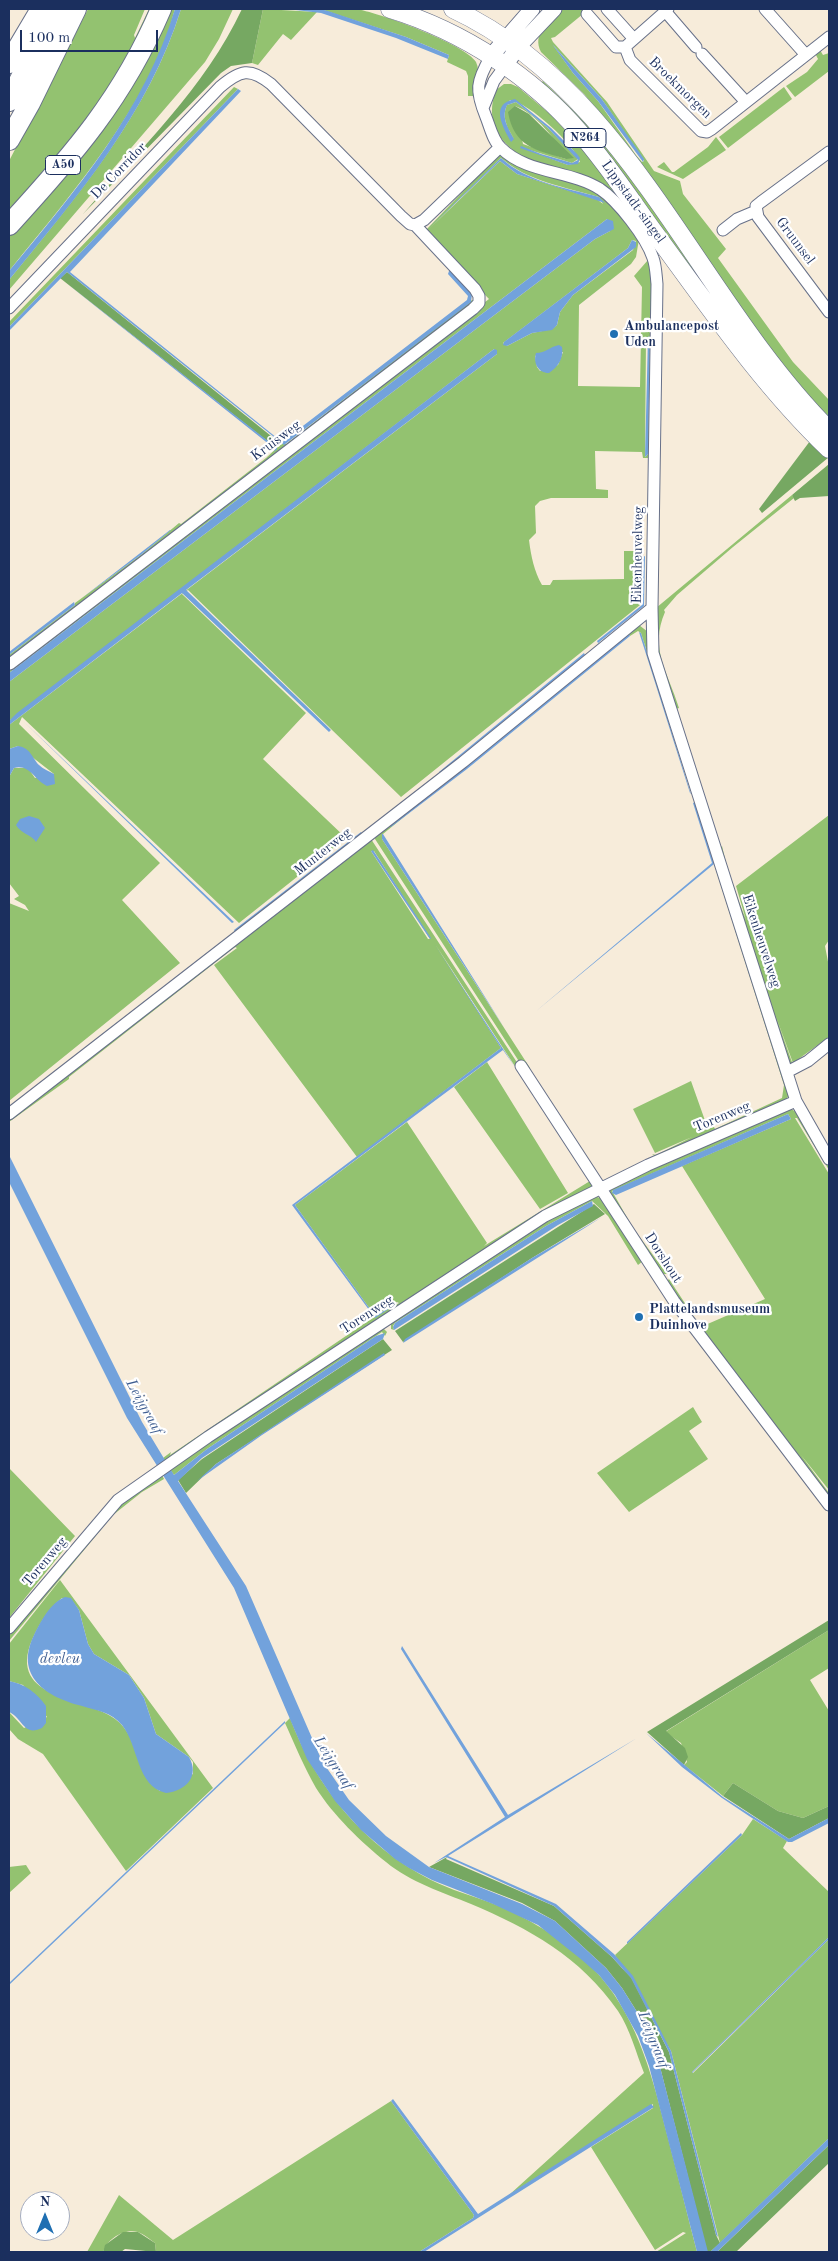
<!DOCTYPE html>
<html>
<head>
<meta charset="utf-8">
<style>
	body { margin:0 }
	#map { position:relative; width:838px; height:2261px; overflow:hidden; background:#f7ecda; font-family:"Old Standard TT",serif }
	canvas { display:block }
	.frame { position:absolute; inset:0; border:10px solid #1b2f5e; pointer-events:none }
	.north { position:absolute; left:20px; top:2191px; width:50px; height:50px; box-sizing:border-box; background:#fff; border:1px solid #a4acbf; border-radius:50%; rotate:0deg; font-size:14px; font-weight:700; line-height:20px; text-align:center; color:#1b2f5e }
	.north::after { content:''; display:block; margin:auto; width:18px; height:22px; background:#1f6fb2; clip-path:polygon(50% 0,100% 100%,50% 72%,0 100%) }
	.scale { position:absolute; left:20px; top:30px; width:138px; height:22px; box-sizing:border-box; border:2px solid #1b2f5e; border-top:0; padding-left:6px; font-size:15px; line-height:18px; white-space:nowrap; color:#1b2f5e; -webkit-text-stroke:4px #fff; paint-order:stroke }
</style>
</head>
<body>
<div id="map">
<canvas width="838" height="2261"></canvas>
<div class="frame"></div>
<div class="north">N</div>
<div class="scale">100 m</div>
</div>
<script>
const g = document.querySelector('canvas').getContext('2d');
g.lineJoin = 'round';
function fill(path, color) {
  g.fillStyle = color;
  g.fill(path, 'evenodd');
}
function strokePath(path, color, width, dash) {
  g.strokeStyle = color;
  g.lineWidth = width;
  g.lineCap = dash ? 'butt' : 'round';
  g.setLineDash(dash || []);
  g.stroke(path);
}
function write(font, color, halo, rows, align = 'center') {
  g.font = font + ' "Old Standard TT",serif';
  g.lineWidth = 4.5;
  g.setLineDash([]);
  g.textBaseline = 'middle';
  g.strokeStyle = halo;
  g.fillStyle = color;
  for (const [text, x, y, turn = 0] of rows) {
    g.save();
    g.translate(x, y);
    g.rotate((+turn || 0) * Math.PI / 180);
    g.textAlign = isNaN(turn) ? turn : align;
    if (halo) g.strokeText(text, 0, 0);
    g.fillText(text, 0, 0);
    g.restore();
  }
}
fill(new Path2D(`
	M88,9h57l-11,26 1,3 14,-29h8l-28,59 -120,153v-60z
	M164,9h11c-4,13 -7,27 -13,40 -36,83 -97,153 -153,222v-42z
	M181,9h52l-14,30 -14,23 -196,228v-10c68,-84 140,-167 172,-271z
	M263,9l54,3 -26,28 -8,-6 -25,31 -6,-2z
	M320,9c11,0 23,-1 35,0 21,2 112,36 121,53 5,10 0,24 -2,34h-6v-20l-2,-5 -19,-9 2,-7 -43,-18z
	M558,9h31l-34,28 -4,1 2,4 54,60 47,69 26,10 3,13 43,55 -8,9 75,104 36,38v27l-31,-34 -166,-242 -48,-57 -43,-42c-9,-18 7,-30 17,-43zM553,45l48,53 43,63 -2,1 -6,-7 -38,-54 -25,-28z
	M820,50l3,5 6,-2v18l-34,26 -9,-11 21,-14 11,-13 -3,-6z
	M543,81l62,60 208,282 -117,-145 -16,-25 -76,-100 -65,-68z
	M504,84h7l7,3 32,27 33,35 62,81c-8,-9 -17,-24 -27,-32 -6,-4 -15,-6 -22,-9 -43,-18 -123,-37 -100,-99zM510,100c19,3 64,44 70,62l-12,3 -48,-18 52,16 6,-4 -30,-31 -32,-26 -9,3c-6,13 1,23 7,34l-13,-24zM515,106c20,6 43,36 51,53l-43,-15z
	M234,87l4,2 -229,238v-5z
	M784,87l8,12 -64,49 -9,-11z
	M716,137l10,13 -43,29 -26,-12 7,-5 8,10h2l34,-25z
	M500,153l82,31 26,16 31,39 -3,18 -5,7 -52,41 -1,81 62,1 2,-100 -8,-11 14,-16 2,1 4,15 -5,182h-6l-1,-6 -47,-1 1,38 12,1v8h-57l-11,3 -5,5 1,27 -7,7c2,16 5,31 13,45h8l3,-5 71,-1v-28h17l-1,54 -239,192 -213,-207 -6,4 124,119 -43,46 83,79 -107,85 -217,-206 -3,7 141,139 -38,37 58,63 -171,138v-198l20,8 -4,-6 -11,-6 5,-3 -10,-13v-106l5,-9h14l7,10 19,-4 -36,-28 -9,3v-24l488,-371 -3,-5 -485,372v-39l586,-443 15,-8 -3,-12 -598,454v-10l2,2 478,-366 -62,-64 -1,-5zM501,158c26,23 64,29 98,39l4,7 -5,-4 -81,-26 -17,-13 -71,68zM632,240l4,1 -3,9 -60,45 -13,17 -3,13 -5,4 -20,4 -25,13 -4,-3 125,-95zM646,338h4l-2,116 -3,3zM563,352l-5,13 -18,6 -3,-4 -2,-11 5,-3z
	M472,300l2,1 -465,361v-7l66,-50v-2l67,-49 37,-31 2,1 85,-66 15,-14h5z
	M792,495l2,3 -61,49 -56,48 -13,15 1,2c-16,37 3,60 14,96l-3,1 -20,-60v-41z
	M639,625l9,7 141,463 -4,6 -128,57 -5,-4 4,1 36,-18 -37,16 -22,-44 58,-28 17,48 6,-2 1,2 67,-31 2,-13 -143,-452 -3,-2 -8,5 -2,-2 -245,200 -1,5 148,229 -4,2 -4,-4 -147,-227v-3z
	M829,815v125l-4,6 4,21v70l-36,26 -18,-49 18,51 36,-26v2l-22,18 -13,8 -6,-2 -69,-216 3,-3 7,29 17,45 -10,-34z
	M371,839l149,228 74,119 -428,277 -3,-5 8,-6 -1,3 204,-138 25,-14 -2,-1 -22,14 -80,-111 112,-83 80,121 -3,3 106,-65 -155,-237 66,104 -144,109 -143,-192 23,-17 -2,-1 -166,130v2l-60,43v-4zM371,851h3l56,88h-2z
	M487,1062l81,131 -28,16 -86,-122z
	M791,1109l7,4 31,53v4l-32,-52h-2l34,56v316l-28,-35 28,38v7l-163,-218 3,-3 27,41 7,6 62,-27 -83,-133 109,-47 -3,-5 -176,77 21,37 34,46h-4l-55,-82 2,-5z
	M595,1196l7,3 41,62 -5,4 -30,-49 -16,-15 -46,25 -151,97 -2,3 1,4 -3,-1v-6l162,-108z
	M383,1328l4,4 -2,4 -3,-4 -175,117 -33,26 -5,-7z
	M693,1407l9,15 -13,9 19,28 -79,53 -32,-39z
	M9,1468l66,68 -66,82z
	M161,1473l3,6 -22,13 -29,23 -104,126v-9l97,-116z
	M60,1580l153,208 -87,83 -83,-117 -25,-15 -9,-10v-17l15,16 23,-11 -24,-32 -14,-4v-37zM62,1598h8l9,12 9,34 6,10 35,21 15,23 12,36 33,23 4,5v12l-33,17c-25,-16 -20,-48 -40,-68 -25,-26 -110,-20 -90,-78 7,-18 17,-35 32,-47z
	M829,1630v38l-19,12 19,31v95l-26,12 -25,-7 -45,-28 -10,13 -39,-31 3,-3 -6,-19 -16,-11z
	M290,1718c26,69 74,128 141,162 20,10 42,16 63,24 39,16 78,40 106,72 40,47 53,104 68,162 10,38 19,76 29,114h-41l30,-19 -3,-1 -28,18 -64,-103 62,-39v-4l-144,91 135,-122c-8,-20 -14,-44 -26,-62 -37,-54 -90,-83 -147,-107 -29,-12 -61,-22 -85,-42 -25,-20 -53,-47 -70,-74 -12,-21 -21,-43 -31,-65z
	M753,1819l34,22 -4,7 46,44v45l-137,135 1,1 136,-134v199l-109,105 -49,-192 -56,-96 127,-120z
	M26,1865l5,8 -22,20v-26z
	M391,2101l83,114 -1,3 -54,34h-263l-1,-9c-5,-4 -12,-9 -17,-11 -14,-4 -31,7 -35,20h-16l32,-57 54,45z`), '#93c270');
fill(new Path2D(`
	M242,9h21l-11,54 -21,3 -10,7 -138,141c57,-65 122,-126 159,-205z
	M515,106l14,8 45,44 -8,1c-30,-9 -52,-12 -58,-47z
	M67,272l214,172 -5,4 -211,-166 -5,-4z
	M810,441l19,16 -67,56 -3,-4z
	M829,464v32l-29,2 -5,3 -3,-6z
	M594,1204l11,10 -73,44 -129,84 -8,-11z
	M383,1339l9,11 -176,114 -30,29 -8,-13 24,-21z
	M829,1620v10l-163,101 19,17 3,9 -4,8 -37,-33z
	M733,1783l45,28 25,7 26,-12v12l-40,21 -66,-43z
	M447,1857l-1,2 108,47 58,51 19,21 38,74 47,183 4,8 -10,9h-3l-49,-193 -14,-36 -22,-35 -16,-20 -51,-47 -33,-18 -93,-36z
	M829,2145v18l-93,89h-19z
	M123,2232h15l17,11 1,9 -31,-3 -4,3h-18l2,-7z`), '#76a862');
fill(new Path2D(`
	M175,9h6c-32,104 -104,188 -172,271v-9c66,-79 136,-162 166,-262z
	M287,9h33l8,2 78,26 43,18 -1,4 -52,-21 -75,-25z
	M552,44l49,54 43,61 -1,3 -45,-61 -25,-28z
	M238,89l3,2 -171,181 212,170 185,-142 1,-4 -20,-22 1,-3h3l20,23 -1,8 -187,143 -217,-173 -58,59v-4z
	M515,99l36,29 26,26 3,4 -2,6 -10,1 -48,-17 1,-2 20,8 31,9 6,-3 -30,-32 -32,-26 -9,3c-6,13 1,23 7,34l-3,3c-8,-15 -22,-38 4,-43z
	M501,158c26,24 65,30 98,39l6,6 -88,-29 -17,-13 -72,68z
	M607,219l6,2 1,8 -19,10 -586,443v-9z
	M632,240l4,2v5l-63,48 -13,17 -3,13 -5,5 -20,3 -25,13 -4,-1 1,-3 124,-94z
	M65,282l212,166v1l-3,3 1,-3z
	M648,336l2,2 -2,116 -3,3z
	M559,345l3,2c2,11 -4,20 -13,26 -11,0 -16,-10 -13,-20 10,0 13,-6 23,-8z
	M494,349l3,1v4l-311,236 145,140 -2,2 -147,-139 -173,132v-4l8,-8z
	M171,530l-29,24 -60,44 88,-68z
	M645,556l-1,50 -46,37 -1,-2 45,-36 1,-48z
	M74,602l1,3 -66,50v-3z
	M639,632l2,1 50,161 -1,-1z
	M629,634l1,2 -163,133 -76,58 -1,-1z
	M584,653l1,2 -145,118 -1,-1z
	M22,720l212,202 -2,1z
	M18,746c13,2 14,12 21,19 4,4 10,6 15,9l1,10 -8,2c-13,-6 -17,-22 -33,-18l-5,9v-28z
	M695,802l19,62 -179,148 177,-149 -19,-60z
	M29,816l10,3 6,9 -9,14c-5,-8 -15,-8 -20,-17l4,-6z
	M361,832l1,2 -127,98 -1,-2z
	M382,834h1l122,195 -123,-190z
	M373,850l58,88 -1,1 -59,-88z
	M434,944l81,123 -12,-17 -208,155 80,111 24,-14 -24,16 -83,-113 209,-157z
	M788,1114l3,5 -175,76 -4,-2 1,-3z
	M9,1155l133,267 32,53 33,-26 169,-113 9,-3 -2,6 -181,119 -24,23 68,105 76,175 27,39 37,36 43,31 93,37 33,17 51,47 16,20 22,35 14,36 50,193h-11l-48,-186 -11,-30 -23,-41 -16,-20 -17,-15 -44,-35 -45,-21 -61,-24 -23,-12 -14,-9 -34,-29 -26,-29 -28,-42 -73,-171 -107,-170 -118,-236z
	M592,1201l1,5 -35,19 -164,105 -1,-3 2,-4 151,-97z
	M602,1217l-199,126 2,-4 127,-81z
	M384,1353l1,2 -123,80 -65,46 19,-17z
	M65,1597l6,1 8,12 9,34 6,10 35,21 15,23 12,36 33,23c11,19 -3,34 -23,36 -30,-7 -27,-47 -44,-68 -11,-13 -24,-14 -40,-19 -36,-9 -68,-30 -48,-71 7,-14 16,-32 31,-38z
	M402,1646l106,169 129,-77 -189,118 108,48 58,50 19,22 38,75 47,186 -2,-2 -47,-183 -38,-74 -19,-21 -58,-51 -108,-49 -12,6 71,-46 -104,-168z
	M9,1681c16,3 28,12 37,25v17l-4,5c-19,9 -19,-10 -33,-16z
	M285,1721v2l-276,262v-2z
	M646,1733l77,64 66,42 40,-21v5l-37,19h-4l-66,-44 -40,-31z
	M741,1833l1,2 -115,109v-2z
	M829,1937v2l-137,134v-1z
	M393,2099l85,115 173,-110 3,3 -230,145h-5l54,-34 1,-3 -83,-114z
	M829,2138v7l-112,107h-7z`), '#72a2dc');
const street = new Path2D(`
	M607,9l27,30
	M668,9l-43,38 5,13 71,71 6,1 5,-3 117,-92
	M765,9l41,46
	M665,11l31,36
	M587,14l29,33h9
	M702,54l43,47
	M491,56c-15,26 -16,34 -5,61 4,10 7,24 15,31 26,26 69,22 99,41 18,12 46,48 53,69 3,8 3,17 4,26l-5,324 1,45 143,448 33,58
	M483,108l11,-27 11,-15
	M829,152l-68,50 -5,4 2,11 71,95
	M415,225l9,-5 76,-73
	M723,230l14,-11 19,-8
	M9,308l211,-221c20,-17 30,-20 51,-3l130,132 9,8 5,1 60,64 4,7v7l-6,6 -463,355
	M521,1066l153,235 155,204
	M787,1072l21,-11 21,-17
	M9,1114l454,-352 189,-154
	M9,1628l109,-128 90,-63 337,-221 103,-51 148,-64`);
const secondary = new Path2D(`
	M491,56l41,-47
	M505,66l12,-18 37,-39`);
const primary = new Path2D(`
	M390,9c72,22 142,67 191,125 26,30 47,62 70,94 56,76 110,156 178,221
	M453,9c176,82 244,289 376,421`);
const highway = new Path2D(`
	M9,63l32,-54
	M9,101l47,-92
	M9,140l21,-37 46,-94
	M9,225c64,-70 114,-127 152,-216`);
strokePath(street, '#687189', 13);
strokePath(secondary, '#687189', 17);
strokePath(primary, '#687189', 19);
strokePath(highway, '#687189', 22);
strokePath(street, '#fff', 11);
strokePath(secondary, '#fff', 15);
strokePath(primary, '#fff', 18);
strokePath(highway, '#fff', 20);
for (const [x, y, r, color] of [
	[614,334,5,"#1f6fb2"],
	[639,1317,5,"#1f6fb2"]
]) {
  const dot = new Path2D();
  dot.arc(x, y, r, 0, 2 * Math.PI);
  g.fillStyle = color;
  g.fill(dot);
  strokePath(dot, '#fff', 2);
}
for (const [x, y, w] of [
	[585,138,42],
	[63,165,35]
]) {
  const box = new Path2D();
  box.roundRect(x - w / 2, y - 9.5, w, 19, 4);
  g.fillStyle = '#fff';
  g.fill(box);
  strokePath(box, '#1b2f5e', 1);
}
write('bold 12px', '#1b2f5e', null, [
	["N264",585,138],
	["A50",63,165]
]);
write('14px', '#1b2f5e', '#fff', [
	["Broekmorgen",680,88,44],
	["De Corridor",119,171,-46],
	["Lippstadt-singel",633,202,54],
	["Gruunsel",795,241,53],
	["Kruisweg",276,441,-37],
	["Eikenheuvelweg",638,555,-89],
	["Munterweg",323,852,-38],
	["Eikenheuvelweg",761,941,72],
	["Torenweg",722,1117,-23],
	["Dorshout",663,1258,57],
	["Torenweg",367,1315,-33],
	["Torenweg",45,1562,-50]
]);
write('bold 14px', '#1b2f5e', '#fff', [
	["Ambulancepost",624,326],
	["Uden",624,342],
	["Plattelandsmuseum",649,1309],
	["Duinhove",649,1325]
], 'left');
write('italic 15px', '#3e5d90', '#fff', [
	["Leijgraaf",144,1407,61],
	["devleu",60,1659],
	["Leijgraaf",333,1763,57],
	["Leijgraaf",653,2040,68]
]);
</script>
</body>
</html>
